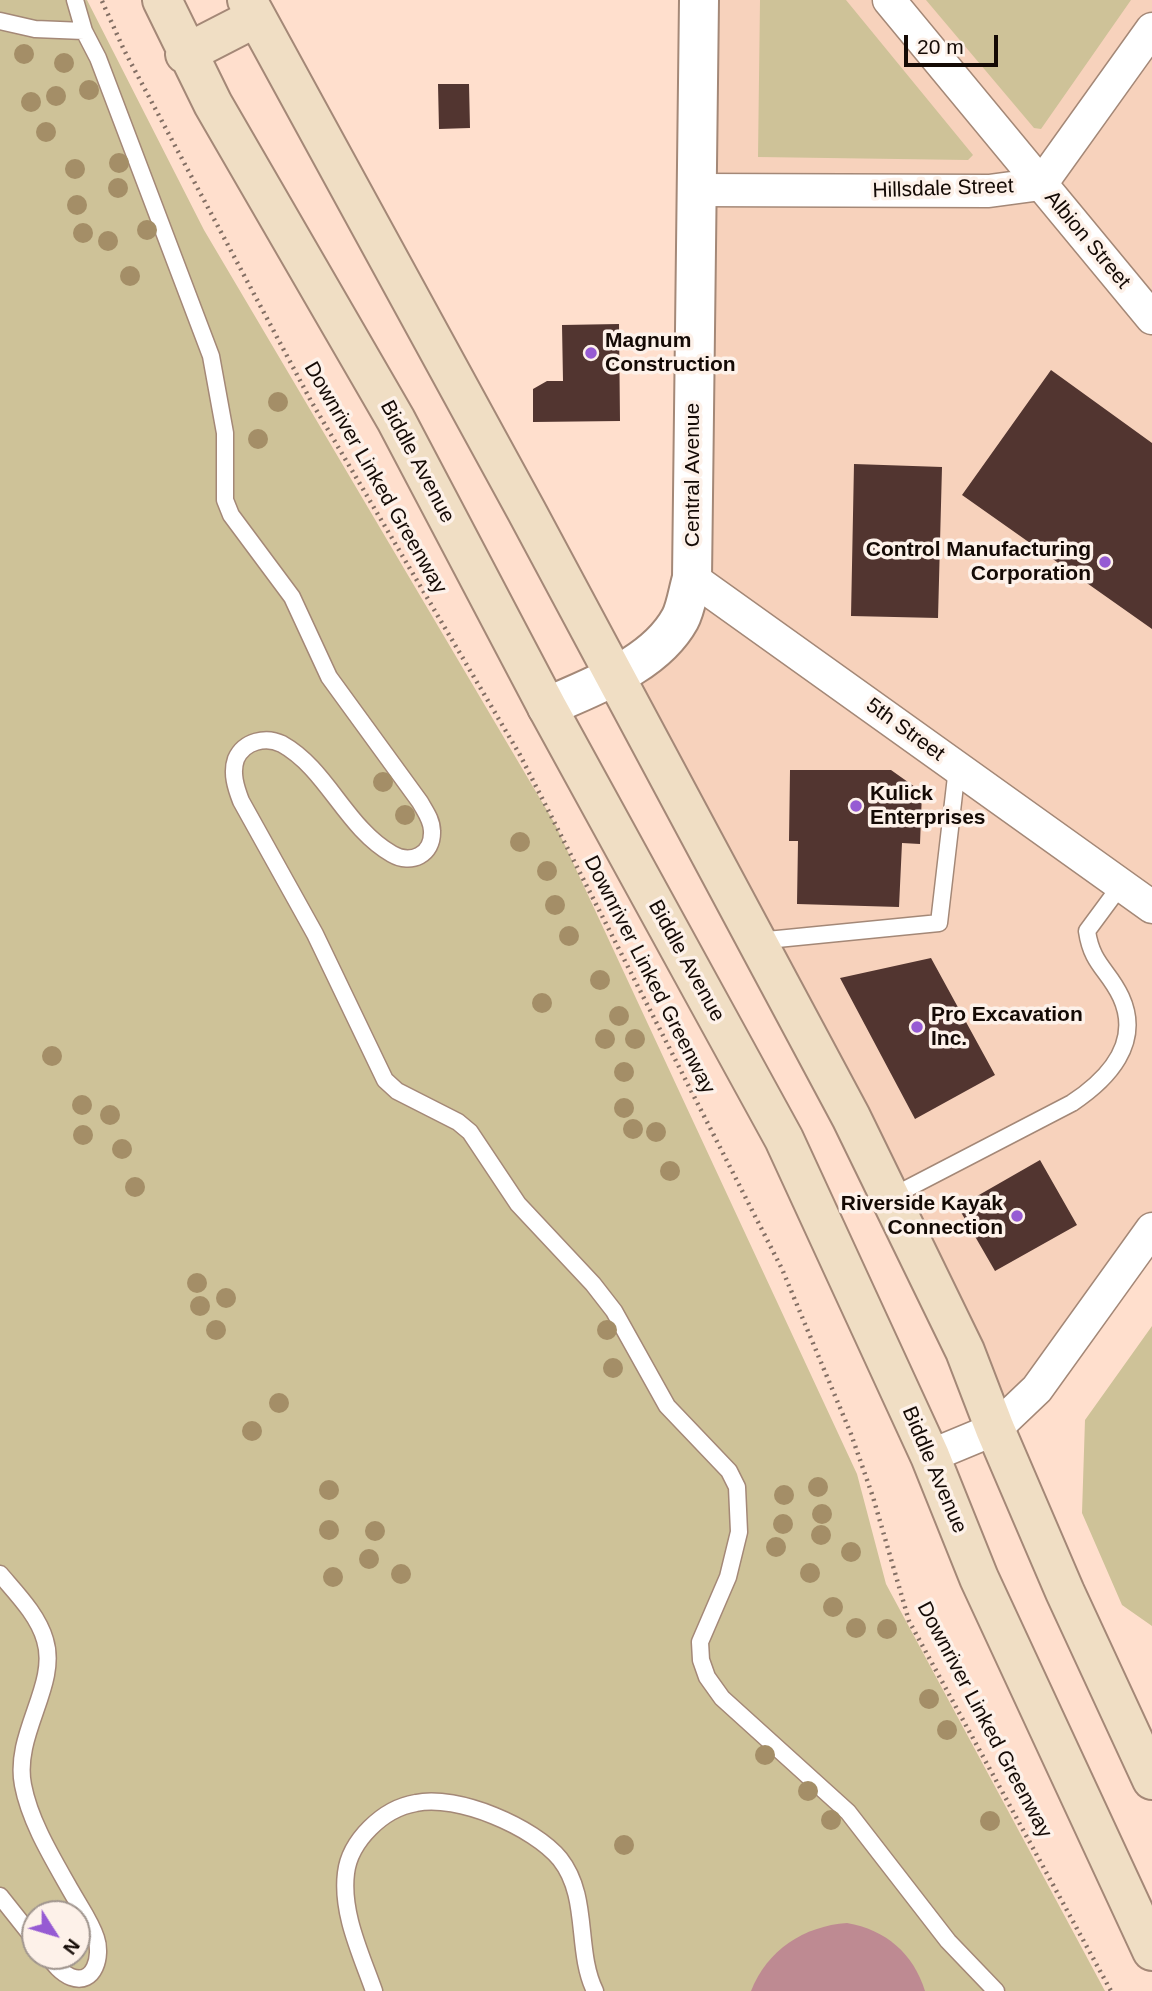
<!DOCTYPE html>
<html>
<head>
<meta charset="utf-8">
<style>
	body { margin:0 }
	#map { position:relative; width:1152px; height:1991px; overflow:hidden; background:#ffdfcd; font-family:Arial,sans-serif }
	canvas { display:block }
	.north { position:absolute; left:21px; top:1900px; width:70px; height:70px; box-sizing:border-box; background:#fdf1e9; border:2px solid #a0958e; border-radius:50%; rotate:127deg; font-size:19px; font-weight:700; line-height:28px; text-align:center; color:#140a05 }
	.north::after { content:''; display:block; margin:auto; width:24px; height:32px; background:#965bd3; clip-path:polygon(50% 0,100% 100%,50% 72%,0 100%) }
	.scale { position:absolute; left:904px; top:35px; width:94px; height:32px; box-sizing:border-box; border:4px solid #140a05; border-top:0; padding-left:9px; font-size:21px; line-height:24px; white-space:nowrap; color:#140a05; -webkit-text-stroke:5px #fdf1e9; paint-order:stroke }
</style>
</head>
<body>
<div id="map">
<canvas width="1152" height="1991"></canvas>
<div class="north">N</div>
<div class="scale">20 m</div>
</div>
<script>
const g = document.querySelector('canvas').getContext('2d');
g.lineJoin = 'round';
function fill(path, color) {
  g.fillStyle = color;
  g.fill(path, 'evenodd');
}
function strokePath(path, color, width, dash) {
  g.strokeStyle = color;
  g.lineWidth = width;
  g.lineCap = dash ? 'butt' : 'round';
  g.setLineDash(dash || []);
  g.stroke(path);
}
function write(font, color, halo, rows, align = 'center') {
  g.font = font + ' Arial,sans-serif';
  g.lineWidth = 7;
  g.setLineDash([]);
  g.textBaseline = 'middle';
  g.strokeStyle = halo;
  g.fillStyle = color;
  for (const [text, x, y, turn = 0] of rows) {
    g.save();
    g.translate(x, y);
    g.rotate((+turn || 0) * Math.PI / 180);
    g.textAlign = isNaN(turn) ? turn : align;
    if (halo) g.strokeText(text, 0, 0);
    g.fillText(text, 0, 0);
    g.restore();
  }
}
fill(new Path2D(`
	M699,0h453v1229l-157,200 -363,-764 48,-46z`), '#f7d2bc');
fill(new Path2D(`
	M0,0h87l117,230 351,594 302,650 29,110 219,407h-1105zM35,1914h42v42h-42z
	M760,0h86l127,155 -5,5 -210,-3z
	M926,0h205l-90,129 -7,-1z
	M1152,1326v300l-30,-21 -40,-92 3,-93z`), '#cec298');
fill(new Path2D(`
	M847,1923c39,7 66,30 78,68h-174c16,-41 53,-65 96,-68z`), '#be8a92');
fill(new Path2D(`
	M438,84h31l1,44 -31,1z
	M619,324l1,97 -87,1v-33l14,-8h16l-1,-56z
	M1051,370l101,73v186l-190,-134z
	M854,464l88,3 -4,151 -87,-2z
	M790,770h101l31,22 -2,52 -18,-1 -3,64 -102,-3 1,-63h-9z
	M931,958l64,117 -80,44 -75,-141z
	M1040,1160l37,65 -82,46 -37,-64z`), '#523530');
const service = new Path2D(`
	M75,0l9,31 14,27 113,298 14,77v67l6,15 61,82 37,80 91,125c5,9 12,18 12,29 1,24 -21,34 -40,23 -46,-26 -65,-85 -110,-110 -16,-8 -38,-3 -46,15 -5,14 0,29 5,42l74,133 70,146 12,11 61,31 12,10 48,72 75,80 21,27 53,95 62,65 8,16 2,45 -11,45 -28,65 1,18 6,17 15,21 126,114 100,129 48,50
	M0,21l35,8 49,2
	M757,941l182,-18 18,-155
	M889,1198l183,-95c36,-24 70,-60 49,-106 -13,-28 -29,-32 -34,-66l34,-46
	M0,1574c16,19 38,41 45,66 14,45 -32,94 -22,145 7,37 30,74 48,106 9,16 20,31 25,47 6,17 -1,48 -25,39 -10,-4 -17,-13 -23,-21
	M0,1896l35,44
	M374,1991c-13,-37 -33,-78 -28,-118 2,-17 12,-33 24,-45 13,-13 28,-22 46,-25 41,-9 118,24 144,56 30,38 15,91 35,132`);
const minor = new Path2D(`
	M889,0l263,318
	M696,190l293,1 52,-7 111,-155
	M692,578l460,329
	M930,1456l65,-27 42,-40 115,-160`);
const tertiary = new Path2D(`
	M547,707c45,-21 107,-41 133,-88 6,-11 8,-28 12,-41l7,-578`);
const secondary = new Path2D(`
	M162,0l51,104 183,316 151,287 237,432 146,317 49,122 173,373
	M247,0l280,512 324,605 114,234 30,78 70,163 87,188
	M185,54l70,-36`);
strokePath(service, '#a48877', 19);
strokePath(minor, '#a48877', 35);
strokePath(tertiary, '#a48877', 42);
strokePath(secondary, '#a48877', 42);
strokePath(new Path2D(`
	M102,1l22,49 187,351 209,354 262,514 69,165 22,63 36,124 202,370`), '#836f64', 4.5, [2, 5]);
strokePath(service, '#fff', 16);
strokePath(minor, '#fff', 32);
strokePath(tertiary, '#fff', 38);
strokePath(secondary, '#f0dec4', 38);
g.fillStyle = '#a48e67';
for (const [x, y] of [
	[24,54],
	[64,63],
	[89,90],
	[56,96],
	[31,102],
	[46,132],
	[119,163],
	[75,169],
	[118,188],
	[77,205],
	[147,230],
	[83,233],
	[108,241],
	[130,276],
	[278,402],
	[258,439],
	[383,782],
	[405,815],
	[520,842],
	[547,871],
	[555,905],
	[569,936],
	[600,980],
	[542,1003],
	[619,1016],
	[605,1039],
	[635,1039],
	[52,1056],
	[624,1072],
	[82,1105],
	[624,1108],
	[110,1115],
	[633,1129],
	[656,1132],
	[83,1135],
	[122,1149],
	[670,1171],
	[135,1187],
	[197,1283],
	[226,1298],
	[200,1306],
	[216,1330],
	[607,1330],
	[613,1368],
	[279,1403],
	[252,1431],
	[818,1487],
	[329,1490],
	[784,1495],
	[822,1514],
	[783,1524],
	[329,1530],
	[375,1531],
	[821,1535],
	[776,1547],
	[851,1552],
	[369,1559],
	[810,1573],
	[401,1574],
	[333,1577],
	[833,1607],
	[856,1628],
	[887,1629],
	[929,1699],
	[947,1730],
	[765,1755],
	[808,1791],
	[831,1820],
	[990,1821],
	[624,1845]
]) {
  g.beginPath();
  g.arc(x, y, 10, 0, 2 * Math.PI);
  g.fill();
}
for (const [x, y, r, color] of [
	[591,353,7,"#965bd3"],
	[1105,562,7,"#965bd3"],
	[856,806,7,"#965bd3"],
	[917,1027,7,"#965bd3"],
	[1017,1216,7,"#965bd3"]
]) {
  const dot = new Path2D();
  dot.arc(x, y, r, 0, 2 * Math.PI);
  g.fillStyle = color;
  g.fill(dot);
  strokePath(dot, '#fdf1e9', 2.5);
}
write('21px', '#140a05', '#fdf1e9', [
	["Hillsdale Street",943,189,-2],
	["Albion Street",1087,240,50],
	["Biddle Avenue",417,462,62],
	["Central Avenue",693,475,-90],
	["Downriver Linked Greenway",375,478,60],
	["5th Street",905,730,36],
	["Biddle Avenue",686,961,61],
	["Downriver Linked Greenway",649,975,63],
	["Biddle Avenue",934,1470,67],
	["Downriver Linked Greenway",984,1720,62]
]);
write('bold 21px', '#140a05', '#fdf1e9', [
	["Magnum",605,341],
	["Construction",605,365],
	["Control Manufacturing",1091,550,"right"],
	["Corporation",1091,574,"right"],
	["Kulick",870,794],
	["Enterprises",870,818],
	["Pro Excavation",931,1015],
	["Inc.",931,1039],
	["Riverside Kayak",1003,1204,"right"],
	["Connection",1003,1228,"right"]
], 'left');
</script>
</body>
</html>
